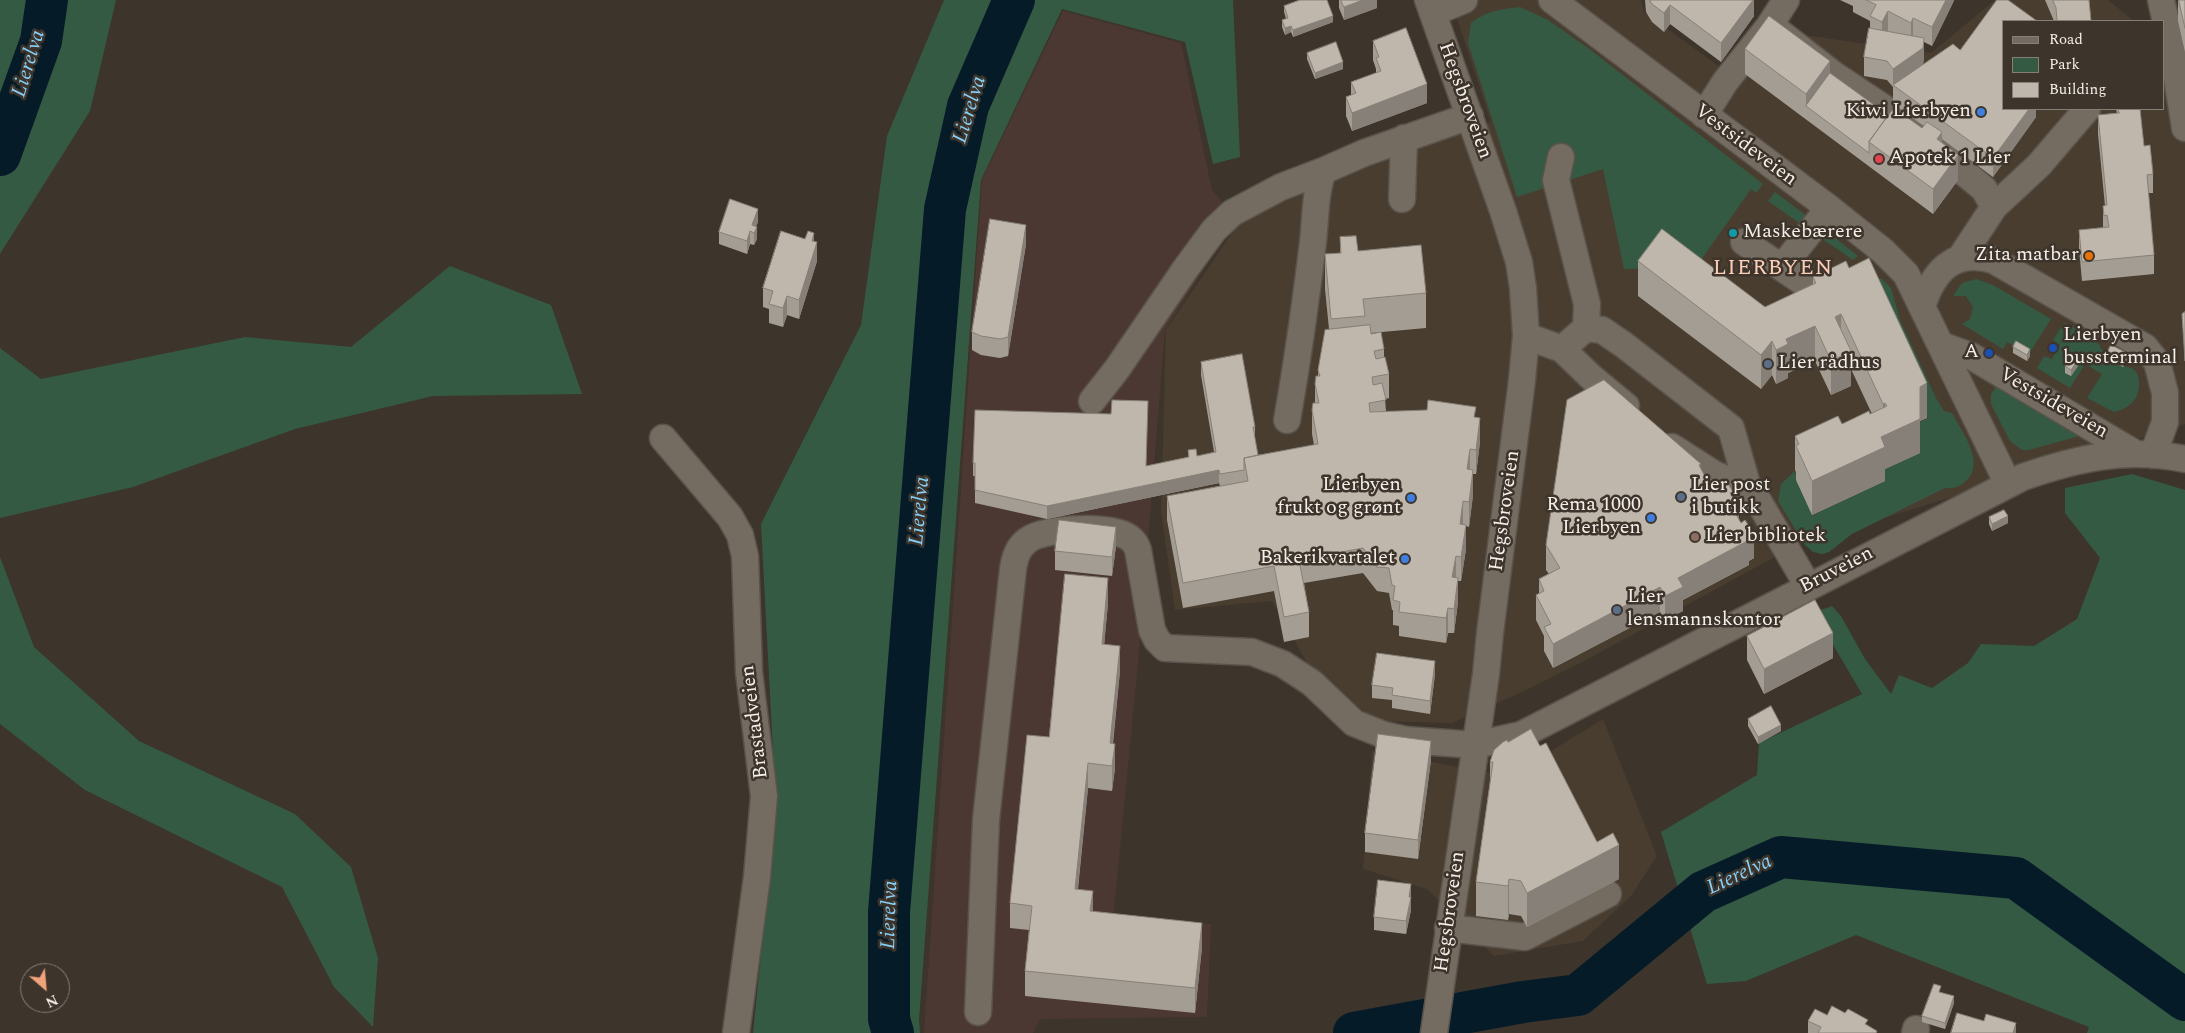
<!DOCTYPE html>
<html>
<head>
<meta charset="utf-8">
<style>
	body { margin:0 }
	#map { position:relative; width:2185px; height:1033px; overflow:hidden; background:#3d342b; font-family:Spectral,serif }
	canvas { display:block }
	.legend { position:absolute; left:2002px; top:20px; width:162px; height:90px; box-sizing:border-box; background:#3d342b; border:1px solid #867f77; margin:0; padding:6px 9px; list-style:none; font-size:15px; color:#f4efe9 }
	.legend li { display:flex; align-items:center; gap:10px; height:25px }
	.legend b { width:25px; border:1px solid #867f77 }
	.north { position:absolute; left:20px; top:963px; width:50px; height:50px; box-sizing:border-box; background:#3d342b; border:1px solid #867f77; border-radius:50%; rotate:153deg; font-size:14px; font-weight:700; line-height:20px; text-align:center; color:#f4efe9 }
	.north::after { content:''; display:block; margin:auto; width:18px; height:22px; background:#f0a27a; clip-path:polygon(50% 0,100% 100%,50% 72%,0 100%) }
</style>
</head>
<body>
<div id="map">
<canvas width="2185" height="1033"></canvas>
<ul class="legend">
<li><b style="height:6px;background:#746b61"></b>Road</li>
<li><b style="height:14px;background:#355a44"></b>Park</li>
<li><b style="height:14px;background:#bfb7ab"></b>Building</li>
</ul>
<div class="north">N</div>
</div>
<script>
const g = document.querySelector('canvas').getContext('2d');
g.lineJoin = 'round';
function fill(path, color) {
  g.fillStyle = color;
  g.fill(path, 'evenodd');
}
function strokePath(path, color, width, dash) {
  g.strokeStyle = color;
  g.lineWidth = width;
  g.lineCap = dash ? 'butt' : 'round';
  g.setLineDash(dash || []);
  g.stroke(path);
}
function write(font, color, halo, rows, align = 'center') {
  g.font = font + ' Spectral,serif';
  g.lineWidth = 5;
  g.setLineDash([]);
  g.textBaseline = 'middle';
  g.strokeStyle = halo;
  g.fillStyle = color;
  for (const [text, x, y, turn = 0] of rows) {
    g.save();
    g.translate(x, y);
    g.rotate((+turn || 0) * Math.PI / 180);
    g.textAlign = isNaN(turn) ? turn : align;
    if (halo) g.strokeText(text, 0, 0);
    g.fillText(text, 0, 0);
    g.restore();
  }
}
fill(new Path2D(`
	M1451,0h190l3,12 76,55 48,-37 163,23 64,-53h113l26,21h-130v88h160v-88h-13l34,-18v421l-390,122 -209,114 -64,32 -70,31 -76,-2 -65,-51 -39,-69 -97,9 -14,-99 5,-181 76,-112 203,-86 46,-10z
	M1603,719l54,137 -26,40 -48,45 -89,15 -67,-67 -64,-20 9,-118 130,24 44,-21z`), '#493d2f');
fill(new Path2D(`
	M1063,11l118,32 31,147 25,28 -72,112 -27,333 -25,257 98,4 -4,93 -167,2 -7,14h-109l58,-853z`), '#4c3832');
fill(new Path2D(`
	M0,0h116l-26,111 -90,143z
	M944,0h289l7,157 -27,7 -28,-122 -123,-33 -81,171 -62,840 1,13h-167l23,-225 -15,-284 100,-199 26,-189z
	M1520,7l28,13 40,28 175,136 -7,9 -5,-4 -55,78 -72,2 -21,-100 -86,28 -49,-154 3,-20c16,-12 29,-14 49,-16z
	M1775,192l33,25 -6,8 -34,-24z
	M1824,229l34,27 -5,4 -35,-24z
	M450,266l101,39 31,89 -149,2 -138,33 -162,58 -133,31v-170l41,31 204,-42 106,10z
	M1881,278l10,10 9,32 36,78 8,13 8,2c10,19 34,50 14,68 -6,6 -13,8 -21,7l-93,46 -23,18 -7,2 -9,-2 -8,-7 -27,-44 3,-17 14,-13 18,44 72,-34 -4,-10 39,-18v-31l8,-4 -59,-125v-9z
	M1976,279l17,6 58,34 -22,35 -22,-12 -4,7 -41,-25 8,-5 3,-12 -7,-11h-13l9,-13z
	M2064,323c10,5 24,10 31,17 6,5 8,15 13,20 7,6 18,5 25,9 5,3 6,9 6,14 0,17 -9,25 -25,29l-27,-14 15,-24 -17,-10 -15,24 -33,-20 7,-12 8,3 8,-14 -7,-5z
	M1998,384l85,51 -54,15h-7l-12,-9 -19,-37v-10z
	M2132,474l53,16v543h-98l2,-6 -233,-92 -110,46 -39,3 -46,-152 96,-57 2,-32 103,-49 -43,-73 -1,-10 14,-5 9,10 24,43 26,35 8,-19 33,13 36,-25 13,-19 53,2 43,-27 23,-61 -35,-45v-25z
	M0,557l34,90 105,94 156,73 56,53 27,91 -5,69 -39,-40 -52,-100 -197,-97 -85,-66z`), '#355a44');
strokePath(new Path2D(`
	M0,155l41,-114 6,-41
	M893,1033l-4,-14v-107l56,-703 23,-103 46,-106
	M1354,1033l169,-31 55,-7 125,-103 78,-35 235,21 169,122`), '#051c28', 42);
const minor = new Path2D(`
	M1428,0l75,211 16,51 4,26 3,48 -4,44 -32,253 -4,41 -52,359
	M1552,0l277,208 54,43 23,23 102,210
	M1786,0l-16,25 63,49 60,40 91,75 10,18 -33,50
	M2161,0l12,53 12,75
	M1433,13l31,-13
	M1704,115l21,-33 42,-53
	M1561,157l-5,23 31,124 -1,24
	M1402,199l2,-61
	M1994,207l45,-42 48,-56
	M1744,242l75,51 21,-12
	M1782,267l47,-59
	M1922,307c11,-35 31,-59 71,-47l152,87 12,15 8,31v29l-12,33
	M1526,336l36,13 29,28 35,29
	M1941,345l30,11 165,98
	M1562,349l24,-21 16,2 22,15 107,83 18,63
	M1092,401l25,-32 69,-101 28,-38 18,-17 49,-26 42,-16 41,-18 106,-37
	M1287,420c10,-56 18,-113 25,-170 4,-27 2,-54 11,-79
	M663,438l67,79 10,18 5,21 4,116 15,124 -7,81 -21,156
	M1672,447l42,27 29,12 13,11 52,89
	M1448,928l77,9 83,-43
	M978,1012l8,-192 27,-251c2,-12 5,-22 15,-29 17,-13 89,-16 104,0 3,3 5,7 6,10l14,80 5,10 8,8 87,4 31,12 29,19 42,40 30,12 22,5 69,5 46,-10 502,-258c55,-19 103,-30 162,-18
	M1915,1033l1,-4`);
strokePath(minor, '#59534b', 29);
strokePath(minor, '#746b61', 26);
fill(new Path2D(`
	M1339,0h38v8l-33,12 -5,-12z
	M1645,0h109v16l-33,46 -51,-38 -6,8 -12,-10 -6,-10z
	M1840,0h114l-22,46 -8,-4v14l-1,9 37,-15 44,-29 32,88v8l-43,60 -51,-38v4l16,37 -25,34 -188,-140v-25l85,24 58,42 34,13 2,-2 -31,-22v-17l-6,-7 -23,-4v-19l6,-29v-7l-17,-9v-6z
	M2045,0h44l2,21h-37z
	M2178,0h7v52l-7,-31z
	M1284,6l49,16 -40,15 -2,-5 -6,3 -3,-8v-7l4,-1 -2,-7z
	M1373,41l54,62 -75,28 -6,-15v-19l5,-2v-13l25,-9v-4l-3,-9z
	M1307,53l36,16 -28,10 -8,-20z
	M2116,109h24l4,37 9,28v19h-5l6,62v19l-72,7 -3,-32v-19l24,-2v-22h2l-7,-72v-19l19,-2z
	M758,222l-2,4 1,13 -3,6 -4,-1 -3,10 -28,-10v-12z
	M1340,237l18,14 68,42v35l-55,5 13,16v8l5,17v24l-4,1 1,12 90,6 4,25 -4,32h-3v21l-4,32 -3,-1v23l-5,32h-3v21l-4,31h-6l-2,10 -47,-7v-10l-6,-1v-15h-1l-3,-17 -12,-2 -14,-18 -59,10 5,29v25l-25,5 -10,-51 -91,17 -16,-88v-24l53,-10 -1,-3 -172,36 -72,-16v-27h-2v-13l138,-49 35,52 42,-9v-7l9,6 17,-4 -13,-77v-13l54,65v13l3,15 56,-10 -2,-11v-24l3,-7v-19l3,-8v-6l11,-41 -4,-40v-35l15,-1z
	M814,242l3,19 -18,58 -12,-4 -4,12 -14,-4v-14l-6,-2v-19z
	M1026,244l-18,112 -8,2 -19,-3 -9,-5v-18z
	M1638,261l127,46 48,-23v-7l36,-9 78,150 -7,3v32l-35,16v12l-73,34 -16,-35v-8l-1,-2v-34l47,-12 30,-10 -21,-45v17l-20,9 -16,-34 -27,12v5l-12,6 -4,-9 -11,14 -123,-93z
	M2013,347l17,9 -3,5 -14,-8z
	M2107,353l20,7 -4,7 -16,-8z
	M2080,363l-9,13 -6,-3v-7z
	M1701,470l11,20 27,29 15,39 -5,3v4l-66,35v11l-18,9 -5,-8 -107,56 -9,-17v-15l-8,-16v-25l3,-1v-15l10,-5 -3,-4v-25z
	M1989,517l19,6 -16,8 -3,-7z
	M1116,546l-4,30 -57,-6v-19z
	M1108,603l-4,42 16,26 -7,73 2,24 -3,23 -24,-3 -10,101 15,23 109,35 -7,66 -170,-17v-25l4,-41 -19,-2v-25l39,-166z
	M1747,636l86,22 -69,36 -17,-34z
	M1435,674l-5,40 -38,-6v-8l-20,-2v-13z
	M1748,719l33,12 -23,13 -10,-18z
	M1508,742l32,4 79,133 -92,48 -6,-11 -12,-2 -1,6 -32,-4v-34l14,-100v-20z
	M1431,760l-13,99 -53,-7v-19z
	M1411,884v26l-5,24 -32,-4v-13z
	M1941,992l13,11 -9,26 -23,-7v-6z
	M1827,1015l41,10 9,8h-69v-12z`), '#a49d93');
fill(new Path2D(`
	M1363,0h14v8l-33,12v-13z
	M1753,0h1v16l-33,46v-19z
	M1946,0h8v1l-22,45v-19z
	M1670,5v19l-6,8v-19z
	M1888,11v19l-6,11v-19z
	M1333,16v6l-40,15v-7z
	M1913,18v19l-2,5v-19z
	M1291,26v6l-6,3v-7z
	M1924,38v18l-1,11 -30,18v2v-18z
	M1830,61v24l-24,21v-12z
	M1343,62v7l-28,10v-6z
	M1427,84v19l-75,28v-18z
	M2029,109h7v8l-43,60v-19z
	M1942,132v25l-5,-18z
	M1958,155v25l-25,34v-25z
	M758,209v13l-4,10 -2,-7z
	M1026,225v19l-18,112v-19z
	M757,227v12l-3,6v-12z
	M750,231v13l-3,10v-13z
	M814,233v16l3,-7v19l-18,58v-19z
	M787,296v19l-4,12v-19z
	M1841,314v35l-6,-32z
	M1815,326v35l-27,12v5l-12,6v-34l10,-11z
	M1772,341v34l-11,14v-34z
	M2030,349v7l-3,5v-6z
	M1851,351v35l-20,9v-34z
	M2127,353v7l-4,7v-6z
	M2080,357v6l-9,13v-6z
	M1927,383v35l-7,3v32l-35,16v12l-73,34v-34l71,-45v-32l2,-1v32l35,-48z
	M1480,418v24l-4,32v-24z
	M1470,449v24l-3,-4z
	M1219,470v13l-172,36v-13z
	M1473,470v25l-4,32v-25z
	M1733,492v24l-3,-23z
	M1463,501v25l-3,-2z
	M1739,509v25l-5,-23z
	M2008,516v7l-16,8v-7z
	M1466,525v24l-5,32v-24z
	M1116,527v19l-4,30v-19z
	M1754,534v24l-5,3v4l-66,35v11l-18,9v-24l13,-18z
	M1456,556v25l-4,-4z
	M1108,578v25l-6,66v-25z
	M1458,578v24l-4,31v-24z
	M1660,587v25l-107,56v-24z
	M1448,608v25l-2,10v-25z
	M1833,633v25l-69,36v-25z
	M1120,646v25l-10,97v-25z
	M1435,661v13l-5,40v-13z
	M1781,725v6l-23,13v-7z
	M1431,741v19l-13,99v-19z
	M1115,744v24l-3,23v-25z
	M1088,763v25l-13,126v-25z
	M1619,845v34l-92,48v-34z
	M1509,879v35l-1,6v-34z
	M1411,884v26l-5,24v-13z
	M1093,891v24l-3,-4z
	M1202,923v24l-7,66v-25z
	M1954,996v7l-9,26v-6z
	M2016,1023v10h-3z`), '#868078');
const building = new Path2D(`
	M1300,0h27l6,16 -40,14 -2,-4 -6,2 -3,-8 6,-2 -4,-12z
	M1341,0h22l-19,7z
	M1650,0h103l-32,43 -51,-38 -6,8 -12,-9z
	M1866,0h80l-14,27 -19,-9 -2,5 -23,-12 -6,11 -12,-6 6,-11z
	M1997,0h11l29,21h-33v88h25l-36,49 -100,-73 60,-41 7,6z
	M2053,0h36l2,21h-34l-1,-13z
	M2179,0h6v28z
	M1769,16l61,45 -24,33 -61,-45z
	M1406,28l21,56 -75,29 -6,-16 10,-4 -5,-11 30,-11 -5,-13 3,-1 -6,-16z
	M1869,28l55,10 -1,10 -30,21 -6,-8 -23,-4z
	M1336,42l7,20 -28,11 -8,-20z
	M1830,73l58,42 -19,27v11l-63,-47z
	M1894,108l28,20 5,-6 15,10 -5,7 21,16 -25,34 -64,-47z
	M2118,109h22l4,37 6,-1 3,29 -6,1 7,80 -72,7 -3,-32 30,-3 -2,-12 -3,1 -1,-10 4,-1 -9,-90 21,-2z
	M730,199l28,10 -6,16 5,2 -3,6 -4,-2 -3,10 -28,-9z
	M990,219l36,6 -18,112 -8,2 -19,-3 -9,-4z
	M1662,229l103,78 51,-24 -3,-6 33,-16 3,7 20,-10 58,125 -7,4v32l-39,18 4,10 -73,34 -16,-35 3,-2 -4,-8 43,-20 4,8 27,-13 1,3 17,-8 -2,-3 -2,1 -42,-90 -6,3 16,34 -20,10 -16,-35 -29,13 2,5 -12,6 -4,-9 -11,14 -123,-94z
	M781,231l24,8 3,-8 6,2 -2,8 5,1 -18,58 -12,-4 -4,12 -14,-4 4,-13 -10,-3z
	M1356,236l2,15 63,-6 5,48 -63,6 2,17 -34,3 -6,-65 16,-1 -1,-16z
	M2185,312v49l-3,-47z
	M1370,325l1,9 10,-2 3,17 -10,2 2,8 9,-2 4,17 -17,3 1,8 9,-2 4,17 -17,3 1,9 57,-2 1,-10 48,7 -2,10 6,1 -4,32 -6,-1 -3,20 6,1 -4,32 -6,-1 -3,23 6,1 -5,32 -5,-1 -4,21 6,1 -4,31 -6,-1 -2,10 -47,-6 1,-10 -7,-2 2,-14 -3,-1 -3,-17 -12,-1 -14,-19 -64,12 10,52 -25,5 -10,-51 -91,17 -16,-87 81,-15 -4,-23 74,-14 -6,-34 1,-7h6l-4,-19 1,-8h4l-2,-6 7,-40z
	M2016,341l14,8 -3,6 -14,-8z
	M2111,345l16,8 -4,8 -16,-8z
	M2074,353l6,4 -9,13 -6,-4z
	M1242,354l13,73h-2l5,28 -14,3v12l-24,4 -1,-4 -172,36 -72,-16v-27h-2l2,-53 136,4 1,-14 36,1 -2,65 43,-9 -1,-7 8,-1 1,7 19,-4 -15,-90z
	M1604,380l97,84 -2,1 13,25 15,-8 6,10 -3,1 9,16 -5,2 7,12 4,-3 9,14 -7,3 2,3 -71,38 5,9 -18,9 -5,-9 -107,57 -9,-17 7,-3 -15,-29 8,-4 -5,-12 21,-11 -14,-23 21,-145z
	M2004,510l4,6 -16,8 -3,-7z
	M1059,520l57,7 -4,30 -57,-6z
	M1065,574l43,4 -6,66 18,2 -10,97 5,1 -3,22 -24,-3 -13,126 18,2 -3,20 112,12 -7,65 -170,-17 7,-65 -22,-3 17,-168 22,2z
	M1815,600l18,33 -69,36 -17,-33z
	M1377,653l58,8 -5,40 -38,-6 1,-7 -21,-3z
	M1771,706l10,19 -23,12 -10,-18z
	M1531,729l9,17 6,-3 51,99 16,-9 6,12 -92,48 -6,-12 -12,-2 -1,7 -32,-4 17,-120h-3l4,-12 9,-8 4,-2 1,2z
	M1378,734l53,7 -13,99 -53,-7z
	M1378,880l33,4 -2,13h2l-5,24 -32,-4z
	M1934,984l7,2 -2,6 15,4 -9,27 -23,-7z
	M1832,1006l13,7 3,-4 20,11 -3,4 12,7 -1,2h-58l3,-6 -13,-6 7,-12 12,6z
	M1957,1013l27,8 2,-7 30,9 -3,10h-62z`);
fill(building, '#bfb7ab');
strokePath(building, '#868078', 1);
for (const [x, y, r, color] of [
	[1981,112,5,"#3f7fe0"],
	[1879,159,5,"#e0444e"],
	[1733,233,5,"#0f9aa8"],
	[2089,256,5,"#e8710a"],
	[2053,348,5,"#1a4fb4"],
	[1989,353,5,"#1a4fb4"],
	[1768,364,5,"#5c6f8a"],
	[1681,497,5,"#5c6f8a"],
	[1411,498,5,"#3f7fe0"],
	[1651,518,5,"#3f7fe0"],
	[1695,537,5,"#8d6e63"],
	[1405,559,5,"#3f7fe0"],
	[1617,610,5,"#5c6f8a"]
]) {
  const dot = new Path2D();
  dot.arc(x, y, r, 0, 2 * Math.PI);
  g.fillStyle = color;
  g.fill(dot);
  strokePath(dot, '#3d342b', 2);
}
write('20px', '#f4efe9', '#3d342b', [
	["Hegsbroveien",1464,101,70],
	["Vestsideveien",1745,146,37],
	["Vestsideveien",2053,404,30],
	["Hegsbroveien",1506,511,-82],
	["Bruveien",1837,571,-27],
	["Brastadveien",756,722,-97],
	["Hegsbroveien",1451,912,-82]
]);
write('20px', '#f4efe9', '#3d342b', [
	["Kiwi Lierbyen",1971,112,"right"],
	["Apotek 1 Lier",1889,159],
	["Maskebærere",1743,233],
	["Zita matbar",2079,256,"right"],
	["Lierbyen",2063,336],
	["bussterminal",2063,359],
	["A",1979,353,"right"],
	["Lier rådhus",1778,364],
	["Lierbyen",1401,486,"right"],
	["frukt og grønt",1401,509,"right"],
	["Lier post",1691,486],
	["i butikk",1691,509],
	["Rema 1000",1641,506,"right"],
	["Lierbyen",1641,529,"right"],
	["Lier bibliotek",1705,537],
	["Bakerikvartalet",1395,559,"right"],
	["Lier",1627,598],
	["lensmannskontor",1627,621]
], 'left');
write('italic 21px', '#85cff8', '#3d342b', [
	["Lierelva",30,64,-73],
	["Lierelva",971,110,-73],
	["Lierelva",921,511,-85],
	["Lierelva",1740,876,-25],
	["Lierelva",891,915,-88]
]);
g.letterSpacing = '1px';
write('22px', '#fdcfb9', '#3d342b', [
	["LIERBYEN",1773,270]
]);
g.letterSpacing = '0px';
</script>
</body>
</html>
